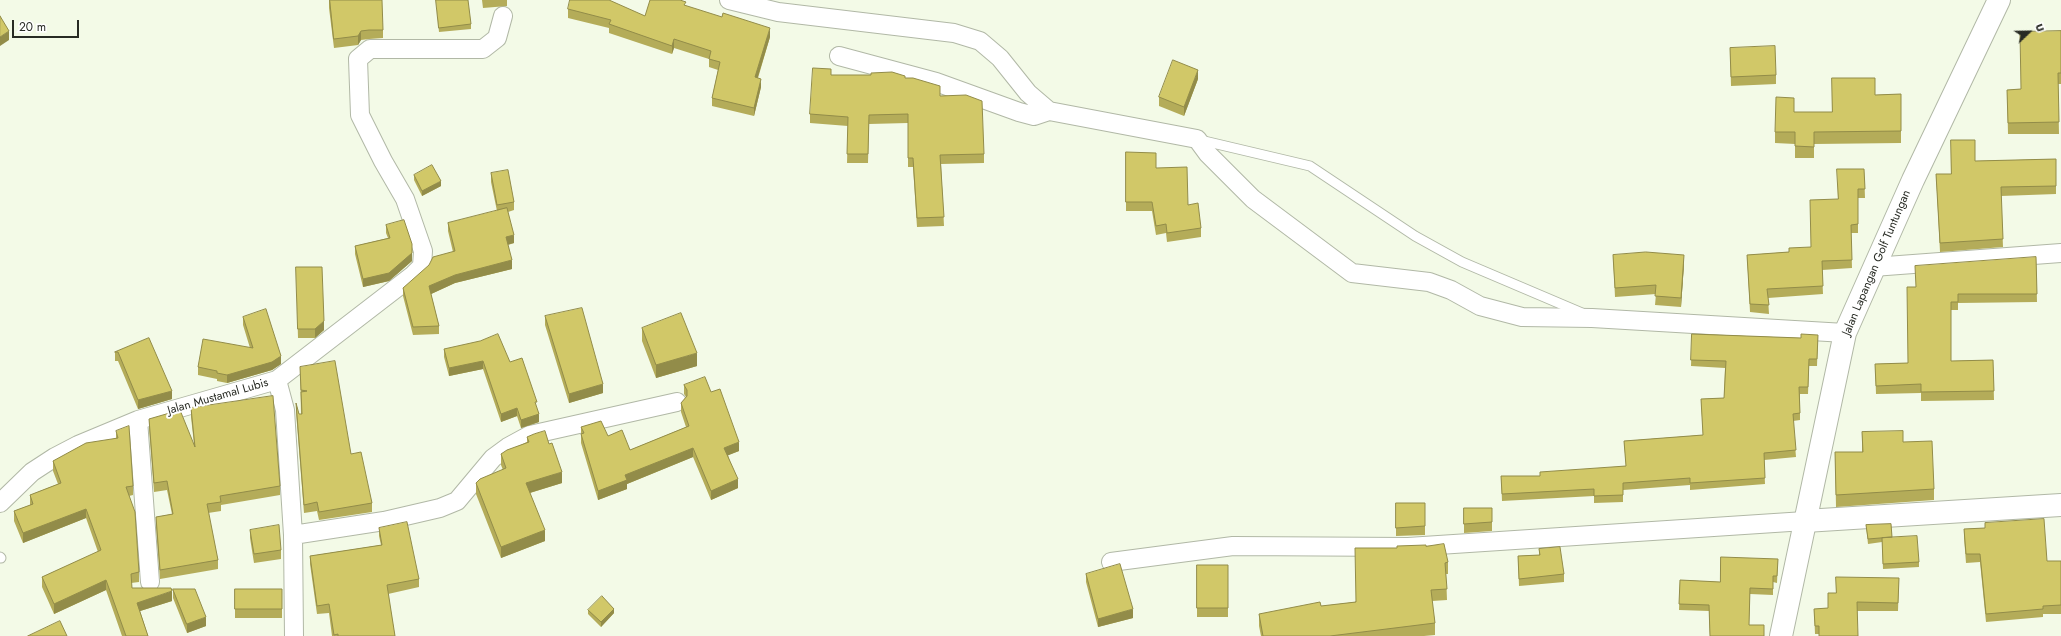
<!DOCTYPE html>
<html>
<head>
<meta charset="utf-8">
<style>
	body { margin:0 }
	#map { position:relative; width:2061px; height:636px; overflow:hidden; background:#f3fae7; font-family:Jost,sans-serif }
	canvas { display:block }
	.north { position:absolute; left:2009px; top:12px; width:40px; height:40px; -webkit-text-stroke:3px #fff; paint-order:stroke; rotate:68deg; font-size:11px; font-weight:700; line-height:16px; text-align:center; color:#282b24 }
	.north::after { content:''; display:block; margin:auto; width:14px; height:18px; background:#282b24; clip-path:polygon(50% 0,100% 100%,50% 72%,0 100%) }
	.scale { position:absolute; left:12px; top:20px; width:67px; height:18px; box-sizing:border-box; border:2px solid #282b24; border-top:0; padding-left:5px; font-size:12px; line-height:14px; white-space:nowrap; color:#282b24; -webkit-text-stroke:3px #fff; paint-order:stroke }
</style>
</head>
<body>
<div id="map">
<canvas width="2061" height="636"></canvas>
<div class="north">U</div>
<div class="scale">20 m</div>
</div>
<script>
const g = document.querySelector('canvas').getContext('2d');
g.lineJoin = 'round';
function strokePath(path, color, width, dash) {
  g.strokeStyle = color;
  g.lineWidth = width;
  g.lineCap = dash ? 'butt' : 'round';
  g.setLineDash(dash || []);
  g.stroke(path);
}
function fill(path, color) {
  g.fillStyle = color;
  g.fill(path, 'evenodd');
}
function write(font, color, halo, rows, align = 'center') {
  g.font = font + ' Jost,sans-serif';
  g.lineWidth = 4;
  g.setLineDash([]);
  g.textBaseline = 'middle';
  g.strokeStyle = halo;
  g.fillStyle = color;
  for (const [text, x, y, turn = 0] of rows) {
    g.save();
    g.translate(x, y);
    g.rotate((+turn || 0) * Math.PI / 180);
    g.textAlign = isNaN(turn) ? turn : align;
    if (halo) g.strokeText(text, 0, 0);
    g.fillText(text, 0, 0);
    g.restore();
  }
}
const lane = new Path2D(`
	M1200,140l110,26 105,70 47,26 120,51
	M0,557l1,1`);
const street = new Path2D(`
	M729,0l49,12 176,21 26,8 20,17 28,35 21,18 148,28 11,15 45,45 99,74 77,9 22,8 29,16 42,11 70,1 253,15
	M839,56l97,26 83,30 15,4 15,-5
	M1873,267l188,-14
	M277,380l135,-104 10,-10 1,-15 -18,-52 -22,-38 -23,-46 -2,-56 12,-10h113l14,-11 6,-22
	M138,420l12,162
	M0,503l32,-31 23,-15 23,-12 60,-25 139,-40 8,30 8,125 1,101
	M293,535l91,-14 56,-13 17,-7 36,-43 15,-11 22,-12 147,-33
	M1111,562l122,-16 175,1 397,-26`);
const secondary = new Path2D(`
	M1805,521l256,-16`);
const primary = new Path2D(`
	M1781,636l64,-303 68,-153 86,-180`);
strokePath(lane, '#b1b8a6', 11);
strokePath(street, '#b1b8a6', 20);
strokePath(secondary, '#b1b8a6', 24);
strokePath(primary, '#b1b8a6', 24);
strokePath(lane, '#fff', 9);
strokePath(street, '#fff', 18);
strokePath(secondary, '#fff', 22);
strokePath(primary, '#fff', 22);
fill(new Path2D(`
	M329,0l54,30v8l-14,1 -8,1 -3,5 -24,3 -5,-40z
	M436,0l35,24v5l-32,3z
	M482,0h25v6l-24,2z
	M686,6l84,31 -12,41 3,9 -7,29 -42,-10v-8l6,-28 -9,-3v-8l-35,-11 -2,6 -63,-21v-5l-41,-10v-9l77,7z
	M2061,31v53h-3l1,50h-51l-1,-44 14,-1z
	M1730,48l46,27v9l-45,2z
	M831,75l74,3 35,18 44,58v9l-43,1 3,62 -27,1 -4,-60h-5v-44l-39,1 -1,39h-21l1,-37 -38,-3v-9z
	M1198,79l-14,37 -25,-10v-9z
	M1901,94v49l-87,1v14h-19v-14l-20,-1v-11l19,-20h38l43,-17z
	M1126,152l30,16 32,37 13,23v9l-34,5 -1,-9 -10,2 -4,-24h-26z
	M2056,159v35l-55,2 2,51 -63,5 -4,-78h15l24,-13z
	M1864,169l1,29h-7v35h-7l1,35 -30,2 1,24 -55,4 1,16 -19,-2 -3,-57 42,-3 22,-5 27,-48z
	M491,173l23,29v8l-6,2 6,31 -6,2 4,24 -57,14 -24,11 8,32v8l-26,1 -10,-39v-8l50,-36 -5,-21v-8l49,-12 -6,-29z
	M414,175l27,11 -19,10 -8,-16z
	M386,225l26,27v9l-23,20 -26,6 -8,-33v-8l33,-8 -2,-5z
	M1613,255l71,9 -3,43 -26,-2 1,-11 -41,3z
	M2036,257l1,45 -79,1v7h-7v51l42,-1 1,40 -73,1v-8l-45,1 -1,-30 33,-1 8,-76z
	M296,267l28,63 -9,8h-17z
	M545,316l58,77 -34,10 -24,-78z
	M243,317l38,47 -9,6 -45,13 -10,-2v-2l-19,-4v-8l52,-19 -7,-23z
	M642,328l55,38 -41,12 -14,-37z
	M1692,334l109,4 17,-3 -1,31h-8l-1,28h-8v26l-7,1 3,36 -32,3 1,24 -75,6v-5l-67,5v12l-29,1v-7l-92,5 -1,-25h39l86,-10 -2,-25 79,-6 -2,-36 23,-1 1,-30 -34,-2z
	M149,338l23,61 -34,10 -20,-48h-3v-9z
	M444,349l66,13 27,47 2,13 -18,6 -4,-12 -16,6 -18,-53 -34,7 -5,-19z
	M300,367l51,87 21,49v9l-53,8 -2,-9 -13,2 -8,-101v-9l3,11h2z
	M684,385l27,7 28,59 -11,4 10,33 -27,12 -18,-43 -66,27v5l-29,11 -17,-57v-16l27,9 22,14 56,-23 -5,-15v-9l5,-6 -2,-3z
	M191,408l89,78v9l-59,10v6l-13,2 10,47v9l-58,10 -4,-53v-9l16,-3 -5,-24 -13,2 -5,-64v-9l45,25 -3,-27z
	M116,431l17,55v9l-4,1 10,76v10l-8,1 1,5 40,13 -32,10 8,25h-26l-16,-46 -52,24 -12,-27v-10l56,-25 -12,-34 -63,25 -9,-22v-10l16,-6v-10l28,-11 -5,-13v-10l63,-23z
	M1862,432l41,10 31,47v11l-98,7 -1,-55h27z
	M527,437l35,46 -32,10 15,48 -44,17 -25,-64v-11l27,-13 -2,-5v-11l26,-12z
	M1396,503h29v32l-29,1z
	M1464,508h28v23l-28,2z
	M1985,523l62,38h14v53h-18v3l-57,5 -6,-60 -14,1 -2,-26v-8l21,-1z
	M1891,524l1,13 27,25v5l-36,2 -1,-27 -14,2 -2,-19z
	M379,528l40,51v8l-31,7 7,42h-63l-3,-23 -12,1 -7,-50v-8l71,-11 -2,-9z
	M250,530l31,20v9l-27,4 -4,-25z
	M1426,546l22,16v12h-2l1,26 -15,1 3,22v12l-11,1h-163l-2,-10v-12l96,-12 42,-54z
	M1539,549l25,25v8l-45,4 -1,-30 21,-1z
	M1778,559l-1,24 -4,-1v13l-23,-1 -1,31 15,11h-54l-1,-25 -30,-1 1,-30 40,2z
	M1197,565h31v52h-31z
	M1086,574l47,44 -35,9 -12,-45z
	M1899,578l-1,33h-41l-38,23h-4l-1,-25 14,-1 8,-15z
	M173,589l33,37 -19,7 -14,-35z
	M235,589h47v29h-47z
	M588,610l26,3 -13,14 -13,-13z`), '#b4ac59');
fill(new Path2D(`
	M770,28v9l-15,49v-9z
	M9,31v9l-9,6v-9z
	M361,31v9l-3,5v-9z
	M674,39v9l-2,6v-8z
	M1198,70v9l-14,37v-9z
	M761,79v8l-7,29v-8z
	M441,181v5l-19,10v-5z
	M514,235v8l-8,2v-8z
	M412,244v17l-23,20 -26,6v-8z
	M1684,255v9l-3,43v-9z
	M512,260v9l-57,14 -26,12v-9l26,-11z
	M324,321v9l-9,8v-9z
	M697,353v13l-41,12v-13z
	M281,356v8l-9,6 -45,13v-8z
	M483,361v8l-34,7v-8z
	M603,384v9l-34,10v-9z
	M172,391v8l-34,10v-9z
	M517,408v8l-16,6v-8z
	M539,414v8l-18,6v-8z
	M739,442v9l-15,6v-9z
	M693,448v9l-66,27v5l-29,11v-9l27,-16z
	M562,472v11l-36,11v-11z
	M738,479v9l-27,12v-9z
	M86,509v9l-63,25v-10z
	M545,530v11l-44,17v-11z
	M106,580v10l-52,24v-10z
	M172,591v10l-35,11v-9z
	M614,609v4l-13,14v-5z
	M1133,609v9l-35,9v-8z
	M206,617v9l-19,7v-9z`), '#928c49');
const building = new Path2D(`
	M330,0h52l1,30h-14l-8,1 -3,5 -24,3z
	M436,0h32l3,24 -32,4z
	M570,0h39l36,16 5,-16h30l6,2 -2,3 38,12 1,-4 47,15 -15,49 6,2 -7,29 -42,-10 8,-36 -11,-3 2,-8 -37,-12 -2,7 -63,-22 2,-4 -43,-11z
	M0,16l9,15 -9,6z
	M2061,31v42h-3l1,49 -51,1 -1,-33 14,-1 -1,-57z
	M1775,46l1,29 -45,2 -1,-29z
	M1173,60l25,10 -14,37 -25,-10z
	M813,68l18,1v6h40v-2l21,-1 13,4v2h8l27,8v10l26,-1 16,6 2,53 -44,1 4,62 -27,1 -4,-60h-5v-44l-39,1 -1,39h-21l1,-37 -38,-3z
	M1832,78h43v17l26,-1v37l-87,1v15l-19,-1v-14h-20l1,-35 18,1v14h38z
	M1951,140h24v21l81,-2v27l-55,1 2,52 -63,4 -4,-69h15z
	M1126,152l30,1v15l31,-1 1,38 10,-2 3,25 -34,5 -1,-9 -10,2 -4,-24h-26z
	M432,165l9,16 -19,10 -8,-16z
	M1837,169h27l1,20h-7v35l-7,1 1,35 -30,1 1,25 -56,3 2,16 -19,-1 -3,-49 42,-3v-4l22,-1 -1,-47 28,-1z
	M508,170l6,32 -17,3 -6,-32z
	M507,208l7,27 -8,2 6,23 -57,15 -26,11 10,40 -26,1 -10,-39 26,-23 4,-8 22,-6 -7,-28z
	M404,220l8,24v9l-23,20 -26,6 -8,-33 35,-8 -4,-13z
	M1646,252l38,3 -3,43 -26,-2 1,-11 -41,3 -2,-33z
	M2036,257l1,37h-79v8h-7v59l42,-1 1,31 -73,1v-8l-45,2 -1,-22 33,-1 -1,-76h9l-1,-21z
	M296,267h26l2,54 -9,8h-17z
	M582,308l21,76 -34,10 -24,-78z
	M266,309l15,47 -9,6 -45,13 -10,-2v-2l-19,-4 5,-28 50,9 -10,-31z
	M681,313l16,40 -41,12 -14,-37z
	M498,334l12,28 12,-4 15,44h-2l4,12 -18,6 -4,-12 -16,6 -18,-53 -34,7 -5,-19 36,-8z
	M1692,334l109,4v-4l17,1 -1,24h-8l-1,28h-9l1,26 -7,1 3,36 -32,3 1,25 -75,5v-5l-67,5v12l-29,1v-7l-92,5 -1,-18h39v-4l86,-6 -2,-25 79,-6 -2,-36 23,-1 2,-37 -35,-1z
	M149,338l23,53 -34,9 -20,-48h-3z
	M335,361l16,93 10,-2 11,51 -53,9 -2,-10 -13,3 -8,-102 3,11h3l-1,-22 6,-1 -6,-1 -1,-23z
	M705,377l6,15 9,-3 19,53 -15,6 14,31 -27,12 -18,-43 -68,27 2,5 -29,11 -17,-57 3,-1 -3,-6 20,-6 7,15 14,-6 8,20 59,-24 -8,-23 6,-7v-6l-3,-5z
	M273,396l7,90 -60,10 1,6 -14,2 11,56 -58,10 -4,-53 17,-3 -6,-33 -13,2 -5,-64 31,-9 15,37 -4,-39z
	M129,426l4,60 -7,1 9,25 4,60 -8,2 1,14h39l1,3 -35,12 11,33h-22l-20,-56 -52,24 -12,-27 59,-27 -15,-41 -63,24 -9,-22 19,-7 -3,-9 31,-12 -8,-22 33,-18 32,-5 -2,-7z
	M545,431l4,13 3,-1 10,29 -36,11 19,47 -44,17 -25,-64 4,-4 26,-11 -5,-14 6,-4 22,-8 -2,-5 7,-3z
	M1903,431v11l29,-1 2,48 -98,6 -1,-43h28l-1,-20z
	M1396,503h29v23l-29,2z
	M1464,508h28v14l-28,2z
	M2044,519l3,42h14v44l-18,1v3l-57,5 -6,-60h-14l-2,-25 21,-1v-5z
	M407,522l12,57 -32,6 8,51h-57v-2l-4,1 -5,-31 -12,2 -7,-50 72,-11 -3,-17z
	M1891,524l1,13 -24,2 -2,-14z
	M279,525l2,25 -27,4 -4,-24z
	M1917,536l2,26 -36,2 -1,-26z
	M1444,544l4,18 -3,1 2,26 -16,1 4,33 -105,13h-67l-4,-22 61,-12 1,4 35,-4 -1,-54h42v-2l29,-1v1z
	M1560,547l4,27 -45,5 -1,-23 22,-1 -1,-6z
	M1721,557l57,2 -1,17h-4v13l-23,-1 -1,37h15v11h-54l-1,-31 -30,-1 1,-24 40,2z
	M1120,564l13,45 -35,10 -12,-45z
	M1197,565h31v43h-31z
	M1836,577l63,1 -1,25 -41,-1 1,34h-39v-10h-4l-1,-17 14,-1v-15h8z
	M173,589h22l11,28 -19,7z
	M235,589h47v20h-47z
	M602,596l12,13 -13,13 -13,-12z
	M60,621l7,15h-39z`);
fill(building, '#d1c868');
strokePath(building, '#928c49', 1);
write('12px', '#282b24', '#fff', [
	["Jalan Lapangan Golf Tuntungan",1877,263,-67],
	["Jalan Mustamal Lubis",218,397,-16]
]);
</script>
</body>
</html>
